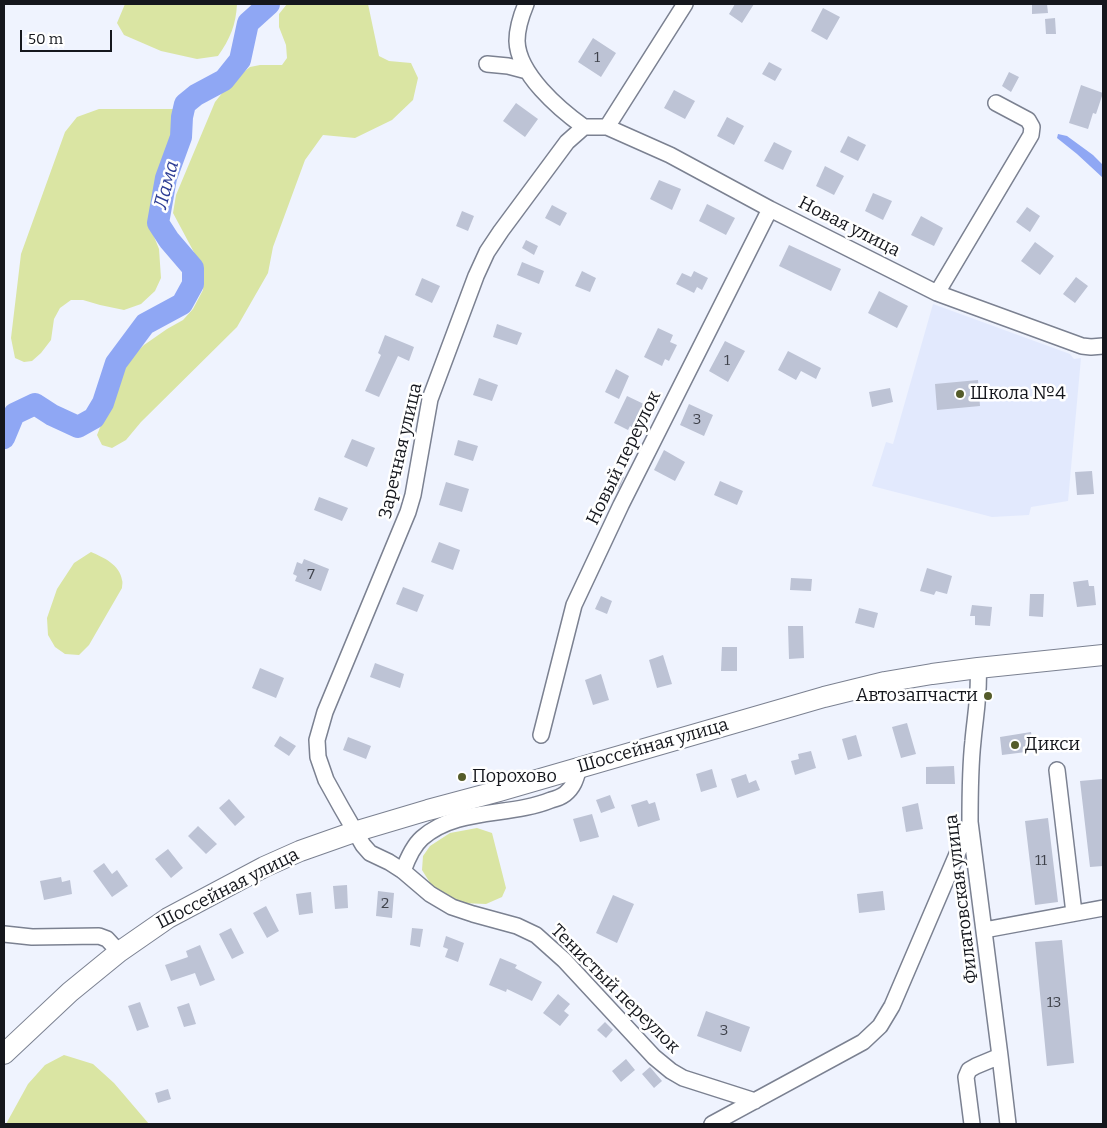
<!DOCTYPE html>
<html>
<head>
<meta charset="utf-8">
<style>
	body { margin:0 }
	#map { position:relative; width:1107px; height:1128px; overflow:hidden; background:#eff3fe; font-family:Bitter,serif }
	canvas { display:block }
	.frame { position:absolute; inset:0; border:5px solid #15171d; pointer-events:none }
	.scale { position:absolute; left:20px; top:30px; width:92px; height:22px; box-sizing:border-box; border:2px solid #15171d; border-top:0; padding-left:6px; font-size:15px; line-height:18px; white-space:nowrap; color:#15171d; -webkit-text-stroke:4px #fff; paint-order:stroke }
</style>
</head>
<body>
<div id="map">
<canvas width="1107" height="1128"></canvas>
<div class="frame"></div>
<div class="scale">50 m</div>
</div>
<script>
const g = document.querySelector('canvas').getContext('2d');
g.lineJoin = 'round';
function fill(path, color) {
  g.fillStyle = color;
  g.fill(path, 'evenodd');
}
function strokePath(path, color, width, dash) {
  g.strokeStyle = color;
  g.lineWidth = width;
  g.lineCap = dash ? 'butt' : 'round';
  g.setLineDash(dash || []);
  g.stroke(path);
}
function write(font, color, halo, rows, align = 'center') {
  g.font = font + ' Bitter,serif';
  g.lineWidth = 5;
  g.setLineDash([]);
  g.textBaseline = 'middle';
  g.strokeStyle = halo;
  g.fillStyle = color;
  for (const [text, x, y, turn = 0] of rows) {
    g.save();
    g.translate(x, y);
    g.rotate((+turn || 0) * Math.PI / 180);
    g.textAlign = isNaN(turn) ? turn : align;
    if (halo) g.strokeText(text, 0, 0);
    g.fillText(text, 0, 0);
    g.restore();
  }
}
fill(new Path2D(`
	M933,304l137,50 4,5 7,-1 -13,143 -37,6 -2,8 -37,2 -120,-31 14,-44 7,2z`), '#e2e9fd');
fill(new Path2D(`
	M125,4h112c-1,21 -7,35 -19,52l-21,3 -36,-8 -37,-16 -7,-12z
	M287,4h81l11,52 10,5 22,2 7,15 -5,22 -21,20 -37,18 -32,-3 -18,25 -32,87 -5,26 -31,54 -96,95 -15,18 -14,8 -10,-3 -5,-10 25,-62 9,-16 13,-12 23,-16 16,-9 10,-11 10,-19 1,-19 -31,-58 3,-18 39,-93 16,-20 19,-15 10,-2h22l5,-7 -1,-13 -7,-18v-13z
	M99,109h75l3,7 -2,17 -10,26 -14,54 2,21 6,15 2,29 -6,13 -14,13 -17,6 -24,-5 -17,-5h-12l-11,8 -6,11 -3,21 -10,13 -9,8 -8,1 -9,-4 -4,-20 10,-84 44,-122 12,-15z
	M91,552c12,5 29,13 31,28 1,2 0,5 0,8l-33,57 -10,10 -14,-1 -10,-7 -7,-12 -1,-17 10,-29 17,-26z
	M477,828l15,5 14,55 -4,9 -16,7 -25,-1 -29,-17 -10,-16 1,-14 7,-10 20,-13z
	M64,1055l29,9 21,19 35,41h-143l22,-40 17,-19z`), '#dae5a3');
fill(new Path2D(`
	M1058,134l9,2 26,19 10,10v13l-26,-24 -20,-16z`), '#8fa7f4');
strokePath(new Path2D(`
	M4,438l10,-24 21,-10 17,11 26,12 16,-9 9,-15 13,-40 29,-39 37,-20 11,-20v-16l-24,-28 -11,-17 8,-45 15,-41 1,-20 3,-13 11,-9 28,-15 16,-20 8,-37 21,-19`), '#8fa7f4', 22);
fill(new Path2D(`
	M735,4h19l-12,19 -13,-9z
	M1032,4h15l1,9 -16,1z
	M823,8l17,9 -13,23 -16,-9z
	M1055,18l1,16h-10l-1,-15z
	M593,38l23,15 -15,24 -23,-15z
	M769,62l13,7 -7,12 -13,-7z
	M1009,72l10,5 -8,15 -9,-6z
	M1081,85l22,8 -7,21 -3,-1 -5,16 -19,-6z
	M674,90l21,11 -10,18 -21,-11z
	M516,103l22,16 -13,18 -22,-16z
	M727,117l17,9 -10,19 -17,-9z
	M848,136l18,9 -8,16 -18,-9z
	M774,142l18,9 -9,19 -19,-9z
	M825,166l19,10 -10,19 -18,-9z
	M659,180l22,9 -9,21 -22,-11z
	M873,193l19,8 -9,19 -18,-9z
	M707,204l28,14 -9,17 -27,-14z
	M552,205l15,8 -7,13 -15,-8z
	M1027,207l13,9 -10,16 -14,-10z
	M462,211l12,5 -6,15 -12,-5z
	M921,216l22,12 -9,18 -23,-11z
	M526,240l12,6 -4,9 -12,-7z
	M1035,242l19,14 -14,19 -19,-14z
	M789,245l52,24 -10,22 -52,-25z
	M522,262l22,9 -5,13 -22,-9z
	M582,271l14,7 -6,14 -15,-6z
	M694,271l14,7 -6,12 -5,-3 -3,6 -18,-9 6,-11 9,4z
	M1076,277l12,9 -13,17 -12,-9z
	M422,278l18,8 -8,17 -17,-8z
	M879,291l29,15 -11,22 -29,-15z
	M497,324l25,9 -5,12 -24,-8z
	M658,328l15,7 -3,7 7,3 -8,16 -4,-2 -3,7 -18,-9z
	M385,335l29,12 -5,14 -11,-5 -19,41 -14,-6 16,-36 -3,-2z
	M725,341l20,10 -17,31 -19,-11z
	M788,351l33,17 -5,11 -15,-8 -5,9 -18,-10z
	M616,369l13,7 -10,23 -14,-7z
	M479,378l19,7 -6,16 -19,-6z
	M978,380l2,26 -43,4 -2,-26z
	M890,388l3,14 -21,5 -3,-15z
	M627,396l21,10 -11,24 -7,-4 -2,4 -14,-7z
	M689,404l24,11 -9,21 -24,-11z
	M352,439l23,9 -8,19 -23,-10z
	M458,440l20,6 -5,15 -19,-6z
	M664,450l21,12 -10,19 -21,-11z
	M1092,471l2,23 -17,1 -2,-23z
	M614,473l10,4 -5,12 -10,-4z
	M720,481l23,10 -6,14 -23,-10z
	M446,482l23,7 -7,23 -23,-7z
	M319,497l29,11 -6,13 -28,-11z
	M439,542l21,8 -7,20 -22,-8z
	M304,559l25,10 -8,22 -26,-10 2,-5 -4,-2 4,-12 5,2z
	M927,568l25,8 -5,18 -11,-3 -2,4 -14,-4z
	M791,578l21,1 -1,12 -21,-1z
	M1088,580l1,6h5l2,19 -19,2 -4,-25z
	M403,587l21,8 -7,17 -21,-8z
	M1030,594h14l-1,23 -14,-1z
	M601,596l11,5 -5,13 -12,-5z
	M972,605l20,2 -2,19 -15,-1v-9h-5z
	M859,608l19,5 -4,15 -19,-5z
	M788,626h15l1,32 -15,1z
	M722,647h15v24h-16z
	M663,655l9,29 -15,4 -8,-28z
	M375,663l29,11 -4,14 -30,-11z
	M260,668l24,10 -8,20 -24,-10z
	M601,674l8,26 -16,5 -8,-25z
	M907,723l9,31 -15,4 -9,-31z
	M1031,732l3,19 -32,4 -2,-18z
	M856,735l6,21 -14,4 -6,-21z
	M280,736l16,10 -7,10 -15,-10z
	M348,737l23,9 -5,13 -23,-9z
	M811,751l5,17 -21,7 -4,-14 8,-2 -1,-5z
	M954,766l1,18h-29v-17z
	M712,769l5,18 -16,5 -5,-18z
	M746,774l3,9 7,-3 4,10 -23,8 -6,-19z
	M1102,779l1,11v76l-13,1 -10,-86z
	M610,795l5,13 -14,5 -5,-13z
	M229,799l16,18 -10,9 -16,-18z
	M647,800l2,4 6,-2 5,18 -22,7 -7,-22z
	M918,803l5,26 -17,3 -4,-25z
	M592,814l7,23 -19,5 -7,-23z
	M1048,818l10,84 -23,3 -10,-84z
	M198,826l19,18 -11,10 -18,-18z
	M168,849l15,19 -12,10 -16,-19z
	M104,863l8,11 5,-4 11,16 -16,11 -19,-26z
	M61,877l1,5 8,-2 2,14 -28,6 -4,-19z
	M347,885l1,23 -13,1 -2,-23z
	M378,891l16,2 -2,25 -16,-2z
	M883,891l2,19 -26,3 -2,-19z
	M311,892l2,21 -14,2 -3,-21z
	M613,895l21,9 -17,39 -21,-10z
	M266,906l13,25 -12,7 -14,-25z
	M231,928l13,25 -12,6 -13,-25z
	M412,928l11,1 -3,18 -10,-2z
	M446,936l18,7 -6,19 -13,-5 3,-8 -5,-2z
	M1062,940l12,123 -27,3 -12,-124z
	M200,945l15,35 -15,6 -5,-13 -24,8 -6,-16 23,-8 -2,-6z
	M500,958l17,7 -2,3 27,14 -10,19 -25,-12 -1,3 -17,-7z
	M558,994l12,10 -6,7 5,4 -9,11 -17,-13z
	M140,1002l9,25 -12,4 -9,-25z
	M189,1003l7,21 -12,3 -7,-20z
	M706,1011l44,16 -9,25 -44,-16z
	M605,1022l8,8 -7,8 -9,-8z
	M626,1059l9,11 -14,12 -9,-11z
	M650,1067l12,14 -8,7 -12,-14z
	M168,1089l3,10 -13,4 -3,-10z`), '#bdc3d5');
const minor = new Path2D(`
	M526,4c-5,12 -9,24 -9,37 1,33 42,68 67,86
	M487,64l21,2 19,5
	M584,127l-17,15 -66,89 -14,21 -11,24 -46,123 -17,96 -5,17 -83,200 -8,28 1,17 8,23 15,27 22,38 7,8 19,9 14,9 27,23 22,13 21,7 44,12 19,9 28,25 90,97 17,14 12,7 72,23
	M584,127h23l63,28 100,54 167,84 145,53 9,1 12,-1
	M607,127l78,-123
	M937,293l94,-158 1,-8 -4,-7 -32,-17
	M978,668c2,25 -3,49 -5,73 -3,27 -3,54 -3,81l30,234 8,68
	M541,735l33,-130 47,-100 149,-296
	M1057,770l17,143
	M403,871c4,-11 10,-25 19,-33 35,-31 88,-21 129,-38 4,-1 10,-3 14,-6 9,-7 11,-16 14,-26
	M984,930l119,-22
	M4,934l28,3 67,-1 8,3 12,13
	M712,1124l151,-82 17,-16 12,-20 78,-182
	M972,1124l-6,-47 3,-7 7,-4 24,-10`);
const major = new Path2D(`
	M4,1054l66,-62 49,-40 49,-34 96,-51 36,-16 54,-19 74,-22 71,-19 325,-94 61,-15 47,-8 46,-6 125,-13`);
strokePath(minor, '#7b8191', 18);
strokePath(major, '#7b8191', 22);
strokePath(minor, '#fff', 15);
strokePath(major, '#fff', 20);
for (const [x, y, r, color] of [
	[960,394,5,"#545b29"],
	[988,696,5,"#545b29"],
	[1015,745,5,"#545b29"],
	[462,777,5,"#545b29"]
]) {
  const dot = new Path2D();
  dot.arc(x, y, r, 0, 2 * Math.PI);
  g.fillStyle = color;
  g.fill(dot);
  strokePath(dot, '#fff', 2);
}
write('15px', '#3f424b', null, [
	["1",597,58],
	["1",727,361],
	["3",697,420],
	["7",311,575],
	["11",1041,861],
	["2",385,904],
	["13",1054,1003],
	["3",724,1031]
]);
write('18px', '#15171d', '#fff', [
	["Новая улица",849,227,27],
	["Заречная улица",401,451,-77],
	["Новый переулок",624,458,-64],
	["Шоссейная улица",653,746,-16],
	["Шоссейная улица",228,889,-27],
	["Филатовская улица",962,899,-97],
	["Тенистый переулок",615,989,45]
]);
write('18px', '#15171d', '#fff', [
	["Школа №4",970,394],
	["Автозапчасти",978,696,"right"],
	["Дикси",1025,745],
	["Порохово",472,777]
], 'left');
write('italic 19px', '#2d3d95', '#fff', [
	["Лама",167,185,-75]
]);
</script>
</body>
</html>
